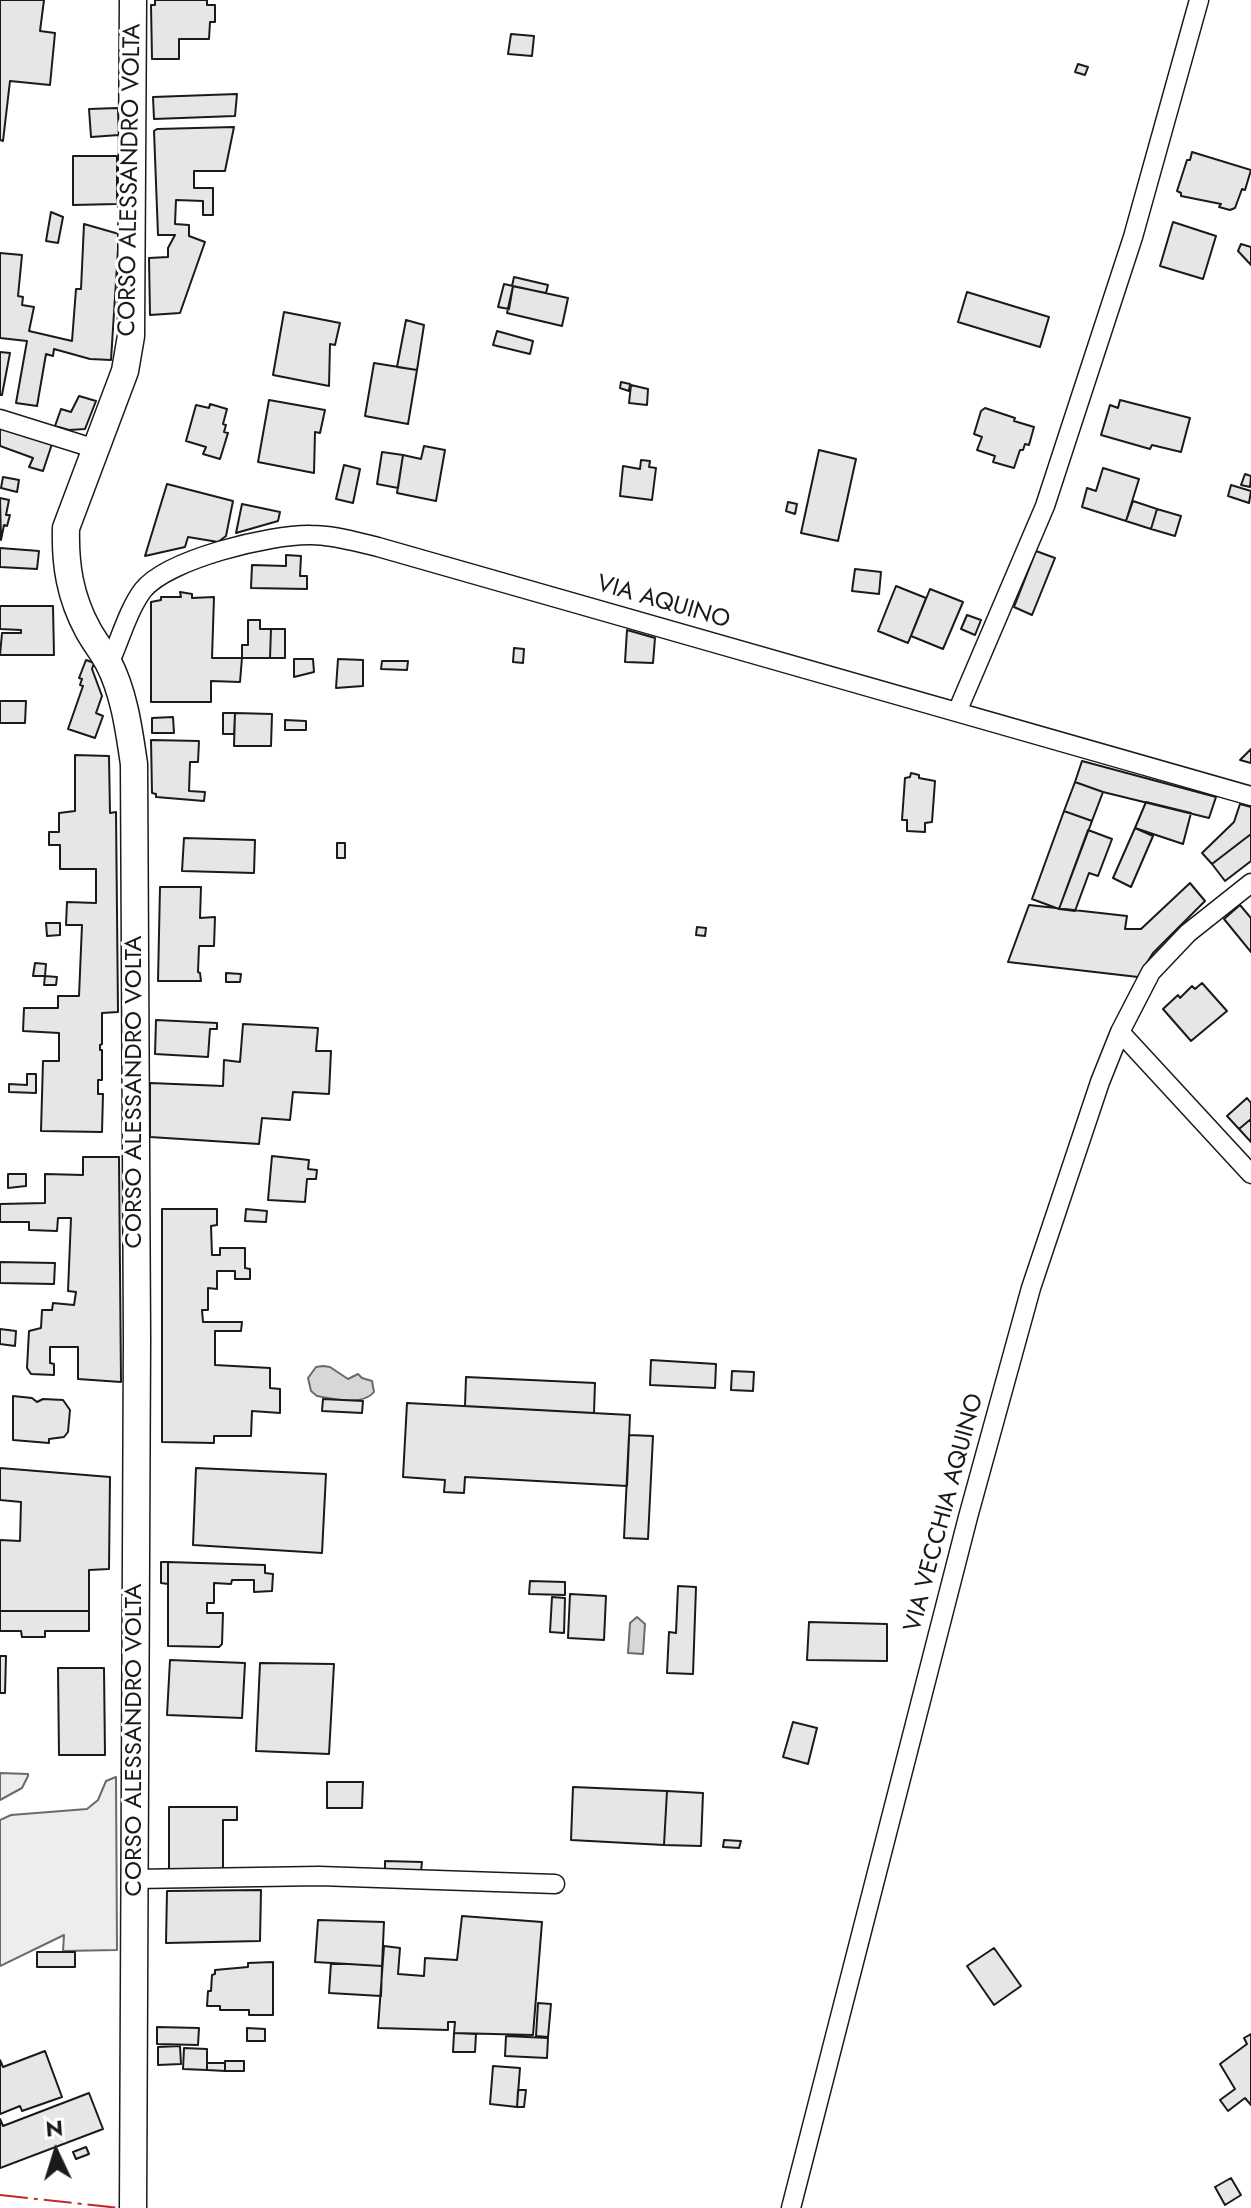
<!DOCTYPE html>
<html>
<head>
<meta charset="utf-8">
<style>
	body { margin:0 }
	#map { position:relative; width:1251px; height:2208px; overflow:hidden; background:#fff; font-family:Jost,sans-serif }
	canvas { display:block }
	.north { position:absolute; left:16px; top:2112px; width:80px; height:80px; -webkit-text-stroke:6px #fff; paint-order:stroke; rotate:356deg; font-size:22px; font-weight:700; line-height:32px; text-align:center; color:#1a1a1a }
	.north::after { content:''; display:block; margin:auto; width:28px; height:36px; background:#1a1a1a; clip-path:polygon(50% 0,100% 100%,50% 72%,0 100%) }
</style>
</head>
<body>
<div id="map">
<canvas width="1251" height="2208"></canvas>
<div class="north">N</div>
</div>
<script>
const g = document.querySelector('canvas').getContext('2d');
g.lineJoin = 'round';
function fill(path, color) {
  g.fillStyle = color;
  g.fill(path, 'evenodd');
}
function strokePath(path, color, width, dash) {
  g.strokeStyle = color;
  g.lineWidth = width;
  g.lineCap = dash ? 'butt' : 'round';
  g.setLineDash(dash || []);
  g.stroke(path);
}
function write(font, color, halo, rows, align = 'center') {
  g.font = font + ' Jost,sans-serif';
  g.lineWidth = 6;
  g.setLineDash([]);
  g.textBaseline = 'middle';
  g.strokeStyle = halo;
  g.fillStyle = color;
  for (const [text, x, y, turn = 0] of rows) {
    g.save();
    g.translate(x, y);
    g.rotate((+turn || 0) * Math.PI / 180);
    g.textAlign = isNaN(turn) ? turn : align;
    if (halo) g.strokeText(text, 0, 0);
    g.fillText(text, 0, 0);
    g.restore();
  }
}
const built = new Path2D(`
	M0,1773l28,1v2l-6,12 -22,12z
	M116,1777l1,173 -54,1 1,-16 -64,31v-146l11,-5 76,-6 11,-9 8,-19z`);
fill(built, '#ededed');
strokePath(built, '#6a6a6a', 2);
const water = new Path2D(`
	M323,1366l7,1 18,12 10,-5 4,4 10,3 2,11c-11,14 -40,7 -57,4l-6,-5 -3,-13 8,-11z
	M637,1617l8,7 -2,30 -15,-1 2,-30z`);
fill(water, '#d7d7d7');
strokePath(water, '#6a6a6a', 2);
const building = new Path2D(`
	M0,0h44l-4,31 15,2 -5,52 -40,-4 -7,60 -3,-1z
	M155,0h52v5h8v17h-5l-1,17h-30v20h-27l-1,-54h4z
	M511,34l23,2 -2,20 -24,-2z
	M1078,64l10,3 -3,8 -10,-3z
	M237,94l-2,22 -81,3 -1,-22z
	M118,108l1,27 -28,2 -2,-28z
	M234,127l-9,44h-31v17h19v27h-10v-14l-27,-1 -1,24 14,1v11l16,6 -25,71 -30,2 -1,-57 19,-1v-9l7,-13h-17l-4,-104 3,-2z
	M1192,152l59,18 -6,20 -3,-1 -7,19 -5,2 -11,-3 2,-3 -40,-8v-3l-4,-2 10,-31h3z
	M73,156h44v48l-44,1z
	M51,212l12,5 -5,26 -12,-2z
	M1173,222l43,14 -13,43 -43,-13z
	M84,224l35,10 -8,126 -21,-1 -36,-10 -1,7 -7,-2 -9,52 -21,-3 11,-62 -27,-3v-85l22,2 -4,41 5,1 -1,8 12,2 -5,24 43,10 4,-52h5z
	M1241,244l10,3v18l-13,-14z
	M514,277l34,8 -2,8 -34,-7z
	M504,284l9,2 -4,23 -11,-2z
	M513,286l55,12 -6,28 -55,-13z
	M967,292l82,25 -9,30 -82,-25z
	M284,312l56,11 -5,22 -5,-1 -1,42 -56,-11z
	M406,320l18,5 -7,45 -20,-3z
	M497,331l36,10 -3,13 -37,-9z
	M0,352l10,1 -8,42h-2z
	M374,363l43,7 -9,54 -43,-8z
	M621,382l9,2 -1,7 -9,-3z
	M631,385l17,4 -1,16 -18,-2z
	M79,396l17,5 -11,28 -16,1 -14,-4 6,-17 10,3z
	M269,400l56,10 -5,23 -5,-1 -1,41 -56,-11z
	M1120,400l70,18 -9,34 -29,-7 -2,4 -49,-14 9,-30 8,3z
	M210,404l17,5 -4,15 3,1 -2,7 4,1 -8,26 -17,-5 3,-7 -20,-6 10,-36 13,3z
	M985,408l30,10 -1,3 20,6 -5,18 -4,-1 -2,6h-3l-6,18 -21,-6 2,-6 -18,-6 5,-13 -8,-3 7,-23z
	M0,428l53,13 -10,30 -14,-4 4,-9 -33,-12z
	M424,446l21,4 -9,51 -39,-8 6,-38 18,4z
	M819,450l37,9 -18,82 -37,-8z
	M382,452l21,3 -5,33 -21,-4z
	M641,460l9,1 -1,6 7,1 -4,32 -32,-4 3,-30 17,3z
	M344,465l16,4 -7,34 -17,-4z
	M1103,468l36,11 -13,42 -44,-14 5,-19 9,3z
	M1245,474l6,2 -1,11 -9,-2z
	M3,477l16,3 -2,12 -16,-4z
	M167,484l66,17 -7,35 -8,6 -30,-5 -3,10 -40,9z
	M1231,485l20,6 -2,12 -21,-7z
	M0,498l9,2 -3,15h4l-3,11 -3,-1 -3,15z
	M1133,501l24,8 -6,20 -25,-8z
	M788,502l9,2 -2,10 -9,-3z
	M242,504l38,8 -2,9 -42,12z
	M1157,509l24,7 -6,20 -24,-7z
	M0,548l39,3 -2,18 -37,-2z
	M1036,551l19,7 -23,57 -18,-8z
	M286,555l15,1 -1,20h7v13l-56,-1 1,-23 34,1z
	M855,569l26,3 -2,22 -27,-3z
	M896,586l30,12 -18,45 -30,-12z
	M930,589l33,13 -20,47 -32,-13z
	M180,592l12,2v4l22,-1 -2,61h30l-2,24 -29,-1v21h-60v-100l10,-2v-3h20z
	M0,606h53l1,49h-54l2,-22h19v-3l-21,-1z
	M967,615l14,5 -6,15 -14,-6z
	M248,620h12v9h11l-1,29h-28v-13h6z
	M271,629h14v29h-15z
	M627,630l28,8 -2,25 -28,-1z
	M514,648l10,1 -1,14 -10,-1z
	M294,659h19l1,13 -20,5z
	M338,659l25,1v26l-27,2z
	M86,660l8,3 -2,6 10,27 -6,17 7,3 -8,22 -27,-9 15,-43 -3,-1 2,-6 -3,-1z
	M382,661h26l-1,9 -26,-1z
	M0,701h26l-1,22h-25z
	M223,713h12l-1,21h-11z
	M235,713l37,1 -1,32h-37z
	M173,717l1,16h-22v-15z
	M285,720l21,1v9h-21z
	M151,740l48,1 -1,21h-8l-1,29 16,1 -1,9 -48,-4v-3l-4,-1z
	M1251,749v14l-11,-3z
	M75,755l34,1 1,57 6,-1 2,200 -16,1v31l-2,1v5h2v30h-4v14h5l-1,38 -61,-1 2,-70h16v-28l-36,-2 1,-23h34v-12h21l3,-71h-16l1,-23 29,1v-34h-36v-24h-11v-13h10v-19l16,-2z
	M1082,761l134,36 -7,21 -106,-26 -28,-10z
	M911,773l8,2v3l16,3 -3,41 -7,1v9l-18,-1v-11h-5l3,-42 5,-1z
	M1075,782l28,10 -11,29 -28,-10z
	M1146,802l45,11 -8,31 -48,-16z
	M1240,804l11,3v27l-39,30 -10,-11 32,-31z
	M1064,811l28,10 -33,88 -27,-10z
	M1135,828l18,8 -22,51 -18,-9z
	M1088,830l24,9 -14,37 -9,-3 -14,38 -16,-2z
	M1251,834v27l-26,20 -13,-17z
	M184,838l71,2 -1,33 -72,-2z
	M337,843h8v15h-8z
	M1190,883l15,18 -52,52 -15,24 -130,-15 21,-57 98,11 -2,13h16z
	M160,887h41l-1,31 15,-1 -1,29h-15l-1,26 2,1 1,8h-43z
	M1240,905l11,13v34l-27,-33z
	M46,923h14v12l-13,1z
	M697,927l9,1 -1,8 -9,-1z
	M35,963l11,1 -1,12h-12z
	M226,973l15,1 -1,8h-14z
	M45,976l12,1 -1,8h-12z
	M1202,983l25,28 -36,30 -28,-32 15,-14 2,3 12,-12 3,3z
	M156,1020l61,3v6h-7l-2,28 -53,-3z
	M243,1024l75,4 -2,23h15l-2,43 -36,-2 -3,28 -28,-2 -3,26 -109,-7v-54l73,3 1,-26 16,2z
	M27,1074h9v19l-27,-1v-8l18,1z
	M1247,1098l4,5v16l-12,10 -12,-13z
	M1251,1119v23l-12,-13z
	M272,1156l37,4 -1,9 9,1 -1,9h-9l-2,23 -37,-2z
	M83,1157h36l2,225 -43,-3v-32h-28v16l4,1v11l-23,-1 -4,-6 2,-37 12,-3 1,-18h10l1,-7 21,2 2,-13 -8,-1 3,-73h-13l-1,13 -28,-1v-8h-29v-18l45,-1v-29l38,1z
	M8,1174h18v12l-18,2z
	M162,1209h55v16l-6,1 1,29h8v-7h25v20l5,1v10h-15v-8h-18v18l-9,-1v22h-6l1,12h39l-1,9h-26v34l55,3v20l10,1v24l-28,-2 -1,25h-37v7l-52,-1z
	M246,1209l21,2 -1,11 -21,-1z
	M0,1262l55,1 -1,21 -54,-1z
	M0,1329l16,2 -1,15 -15,-2z
	M651,1360l65,4 -1,24 -65,-3z
	M732,1371l22,1 -1,19 -22,-1z
	M466,1377l129,6 -1,30 -129,-7z
	M13,1396l19,2 5,4 6,-3 20,1 7,10 -2,22 -4,5 -15,2v4l-36,-3z
	M323,1399l40,2 -1,12 -40,-2z
	M407,1403l223,12 -3,71 -162,-9 -1,16 -20,-1 1,-12 -42,-3z
	M629,1435l24,1 -5,103 -24,-1z
	M0,1468l110,9 -1,92 -20,1v41h-89v-71l20,1 1,-39 -21,-2z
	M196,1468l130,6 -4,79 -129,-8z
	M161,1562h7v22l-7,-1z
	M168,1562l97,3v8l8,1 -1,17 -18,1v-12h-22l-1,4 -17,-1v20h-7v10h16l-1,31 -3,3 -51,-1z
	M530,1581l35,1v13l-36,-1z
	M678,1586l18,1 -3,87 -26,-1 2,-41 7,1z
	M570,1594l36,2 -2,44 -36,-2z
	M552,1597l13,1 -1,35 -14,-1z
	M0,1611h89v20h-44v6h-23l-1,-6h-21z
	M809,1622l78,2v37l-80,-1z
	M0,1656h6l-1,37h-5z
	M170,1660l75,3 -3,55 -75,-3z
	M260,1663l74,1 -5,90 -73,-3z
	M58,1668h46l1,87h-46z
	M793,1722l24,6 -9,36 -25,-7z
	M327,1782h36l-1,26h-35z
	M573,1787l94,4 -3,54 -93,-5z
	M667,1791l36,2 -2,53 -37,-1z
	M169,1807h68v13h-14v53l-54,1z
	M724,1840l17,1 -2,7 -16,-1z
	M385,1861l37,1 -1,9 -36,-2z
	M261,1890l-1,51 -94,2 1,-52z
	M462,1916l80,6 -9,113 -79,-2 1,-11h-7v8l-70,-2 6,-82 16,2 -2,26 26,2 1,-18 32,2z
	M318,1920l66,2 -2,44 -67,-4z
	M994,1948l27,38 -27,19 -27,-39z
	M37,1952h38v15h-38z
	M273,1962v53h-24v-5h-29v-4h-13l1,-15h3l1,-16 3,-1v-4l33,-3v-4z
	M331,1963l51,3 -1,30 -52,-3z
	M538,2003l13,1 -3,33 -12,-1z
	M157,2027l42,1 -1,17 -41,-1z
	M247,2028l18,1v12h-18z
	M454,2033l22,1 -1,18h-22z
	M1251,2034v71l-6,-7 -17,13 -8,-11 15,-11 -15,-25 27,-20 -3,-6z
	M506,2036l42,2 -1,20 -42,-2z
	M180,2046l1,18 -23,1v-18z
	M184,2048l23,1v21l-24,-1z
	M45,2051l17,46 -40,14 -2,-5 -20,8v-54l3,7z
	M225,2061h19v10h-19z
	M207,2063h18v8l-18,-1z
	M493,2066l27,2 -3,39 -27,-3z
	M518,2090h8l-2,17h-7z
	M89,2093l14,36 -103,39v-49l3,7z
	M86,2147l3,7 -13,5 -3,-7z
	M1231,2178l10,17 -16,10 -10,-18z`);
fill(building, '#e6e6e6');
strokePath(building, '#1a1a1a', 2);
const street = new Path2D(`
	M0,419l96,30
	M109,664c11,-24 19,-54 34,-74 25,-31 128,-56 168,-55 23,0 45,7 67,12l873,249
	M957,712l88,-206 88,-269 66,-237
	M1120,1032l131,142
	M135,1879l184,-3 236,8
	M791,2208l177,-691 63,-229 69,-206 20,-50 31,-60 37,-39 63,-50`);
const secondary = new Path2D(`
	M133,0l-2,336 -6,35 -59,157c-1,37 4,69 22,102 6,11 14,21 20,32 16,30 21,68 26,102l3,575 -4,869`);
strokePath(street, '#1a1a1a', 21);
strokePath(secondary, '#1a1a1a', 29);
strokePath(street, '#fff', 18);
strokePath(secondary, '#fff', 26);
strokePath(new Path2D(`
	M0,2195l119,13`), '#c62828', 2, [28, 6, 4, 6]);
write('24px', '#1a1a1a', '#fff', [
	["CORSO ALESSANDRO VOLTA",131,180,-89],
	["VIA AQUINO",663,603,16],
	["CORSO ALESSANDRO VOLTA",135,1092,-90],
	["VIA VECCHIA AQUINO",945,1513,-75],
	["CORSO ALESSANDRO VOLTA",135,1740,-90]
]);
</script>
</body>
</html>
